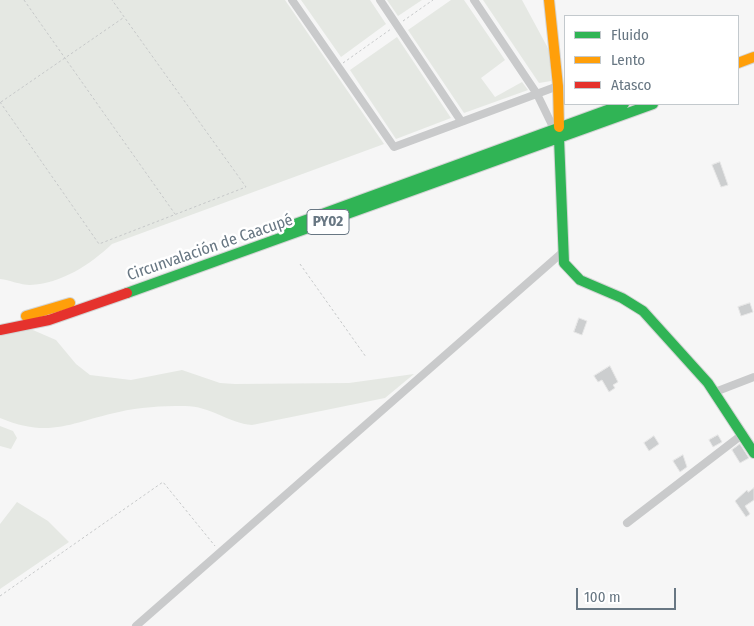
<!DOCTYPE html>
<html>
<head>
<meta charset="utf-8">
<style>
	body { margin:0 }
	#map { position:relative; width:754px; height:626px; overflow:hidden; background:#f6f6f6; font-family:"Fira Sans Condensed",sans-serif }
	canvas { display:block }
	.legend { position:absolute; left:564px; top:15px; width:175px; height:90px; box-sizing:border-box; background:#fff; border:1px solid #c3c9cd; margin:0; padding:6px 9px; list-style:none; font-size:15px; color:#687783 }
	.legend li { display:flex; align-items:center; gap:10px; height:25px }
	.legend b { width:25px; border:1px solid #c3c9cd }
	.scale { position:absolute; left:576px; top:588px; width:100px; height:22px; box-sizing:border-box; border:2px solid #687783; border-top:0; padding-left:6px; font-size:15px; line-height:18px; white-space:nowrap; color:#687783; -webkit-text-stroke:4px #fff; paint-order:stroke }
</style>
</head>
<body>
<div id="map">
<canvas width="754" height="626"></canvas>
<ul class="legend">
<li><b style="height:6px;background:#30b455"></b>Fluido</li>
<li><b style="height:6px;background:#ff9f0a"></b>Lento</li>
<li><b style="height:6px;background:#e5322d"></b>Atasco</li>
</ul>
<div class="scale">100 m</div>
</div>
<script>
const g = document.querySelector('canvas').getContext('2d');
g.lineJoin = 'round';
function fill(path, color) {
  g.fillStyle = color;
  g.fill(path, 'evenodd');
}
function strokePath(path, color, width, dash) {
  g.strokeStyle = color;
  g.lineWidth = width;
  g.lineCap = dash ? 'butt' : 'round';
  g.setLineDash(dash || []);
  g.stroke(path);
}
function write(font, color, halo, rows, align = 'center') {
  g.font = font + ' "Fira Sans Condensed",sans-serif';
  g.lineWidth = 5;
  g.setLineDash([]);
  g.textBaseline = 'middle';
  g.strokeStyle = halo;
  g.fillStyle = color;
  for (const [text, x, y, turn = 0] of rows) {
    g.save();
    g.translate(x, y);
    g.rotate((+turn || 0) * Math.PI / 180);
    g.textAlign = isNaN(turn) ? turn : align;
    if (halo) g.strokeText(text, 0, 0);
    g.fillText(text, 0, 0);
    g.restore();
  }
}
fill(new Path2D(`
	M0,0h285l99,144 -272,100c-21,20 -51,40 -82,41 -9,0 -21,-5 -30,-6z
	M301,0h69l16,24 -45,33z
	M387,0h35l-24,16z
	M451,0h13l41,60 -24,18 14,19 27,-15 6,8 -64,23 -56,-83z
	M483,0h39l27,50 2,31 -12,2z
	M397,37l54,81 -55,21 -46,-69z
	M19,324l37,16 20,24 14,11 41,5 51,-10 38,13 15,1 114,-1 65,-9 -29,24 -133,27c-24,-2 -43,-20 -69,-19 -21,0 -44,1 -64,6 -48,10 -68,27 -119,6v-91z
	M0,426l13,5 4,7 -6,11 -11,-3z
	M17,502l31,19 21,21 -69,47v-65z`), '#e5e8e3');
const building = new Path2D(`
	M720,162l8,23 -7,2 -9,-22z
	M750,303l3,9 -12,4 -3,-9z
	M579,318l8,3 -5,14 -8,-3z
	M610,366l8,16 -5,3 2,3 -6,4 -7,-12 -4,2 -4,-6z
	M718,435l4,7 -9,5 -4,-7z
	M654,436l5,8 -10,7 -5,-8z
	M740,444l9,14 -9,5 -8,-13z
	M683,455l4,12 -7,5 -7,-11z
	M754,488v12l-9,6 5,8 -4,3 -11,-16 12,-11 1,2z`);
fill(building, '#cccecf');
strokePath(building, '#e6e6e6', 1);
const fast = new Path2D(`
	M559,138l5,125 16,17 42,18 21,13 65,72 46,70
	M284,228l340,-124
	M127,293l526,-189`);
const slow = new Path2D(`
	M549,0l9,86 1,41
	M738,63l16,-6
	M26,316l44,-13`);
const jam = new Path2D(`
	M0,330l49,-10 78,-27`);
strokePath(fast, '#d3d4d4', 12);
strokePath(slow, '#d3d4d4', 12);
strokePath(jam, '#d3d4d4', 12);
strokePath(new Path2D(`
	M24,0l151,214
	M403,21l30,-21
	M343,63l48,-34
	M0,102l99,142 147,-57 -134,-187
	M1,102l122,-84
	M300,264l66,93
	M0,596l163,-114 52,64`), '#c6c8c9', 1, [2.5, 2.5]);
strokePath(new Path2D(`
	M292,0l102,147 164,-61
	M380,0l81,121
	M474,0l63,94 17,35
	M715,392l39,-15
	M627,523l116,-89
	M136,626l428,-375`), '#c9cacb', 8);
strokePath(fast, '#30b455', 10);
strokePath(slow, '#ff9f0a', 10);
strokePath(jam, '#e5322d', 10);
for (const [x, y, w] of [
	[328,222,42]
]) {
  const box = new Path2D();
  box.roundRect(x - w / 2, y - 12.5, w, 25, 4);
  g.fillStyle = '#fff';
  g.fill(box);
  strokePath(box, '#687783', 1);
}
write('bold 15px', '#687783', null, [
	["PY02",328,222]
]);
write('16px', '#687783', '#fff', [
	["Circunvalación de Caacupé",210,248,-19]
]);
</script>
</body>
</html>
